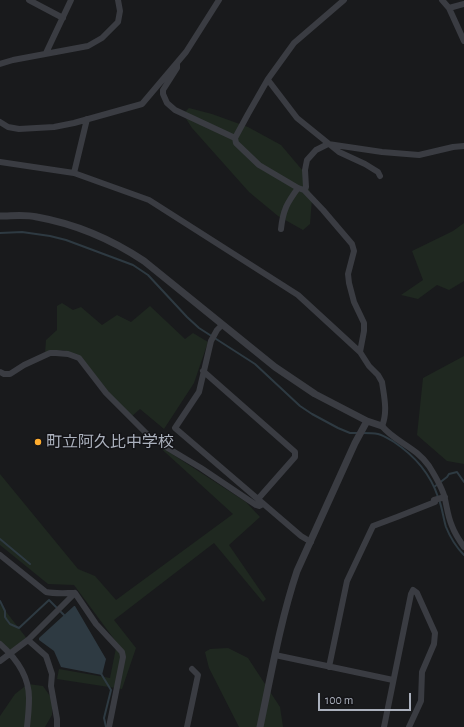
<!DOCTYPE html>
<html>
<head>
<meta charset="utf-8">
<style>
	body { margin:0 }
	#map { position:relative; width:464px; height:727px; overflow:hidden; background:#191a1c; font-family:"Alegreya Sans",sans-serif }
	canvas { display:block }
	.scale { position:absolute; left:318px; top:693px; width:93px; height:18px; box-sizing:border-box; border:2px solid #abb1bd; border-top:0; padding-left:5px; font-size:12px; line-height:14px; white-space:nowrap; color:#abb1bd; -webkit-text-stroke:3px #141417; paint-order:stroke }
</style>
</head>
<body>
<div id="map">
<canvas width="464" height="727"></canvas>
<div class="scale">100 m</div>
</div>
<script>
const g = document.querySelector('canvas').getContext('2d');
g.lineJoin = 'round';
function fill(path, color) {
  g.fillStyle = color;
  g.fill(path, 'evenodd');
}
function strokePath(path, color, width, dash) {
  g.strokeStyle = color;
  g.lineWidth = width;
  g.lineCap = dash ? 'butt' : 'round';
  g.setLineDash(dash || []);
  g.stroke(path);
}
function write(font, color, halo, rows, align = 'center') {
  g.font = font + ' "Alegreya Sans","Noto Sans JP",sans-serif';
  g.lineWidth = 3;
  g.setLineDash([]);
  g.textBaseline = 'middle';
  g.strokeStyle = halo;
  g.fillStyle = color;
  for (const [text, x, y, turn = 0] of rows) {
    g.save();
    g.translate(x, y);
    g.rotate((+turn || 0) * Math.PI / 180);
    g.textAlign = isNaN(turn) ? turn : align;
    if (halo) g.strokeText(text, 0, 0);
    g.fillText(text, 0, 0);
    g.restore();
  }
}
fill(new Path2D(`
	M189,108l23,6 36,13 33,18 22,26 9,27 -2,26 -7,6 -25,-14 -29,-24 -57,-64 -9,-14z
	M464,223v58l-15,9 -12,-5 -19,14 -17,-4 22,-15 -11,-29 41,-20z
	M62,303l11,7 8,-3 21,18 15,-10 14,7 19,-16 35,33 8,-6 15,9 -14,41 -30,46 -24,-20 -9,8 -24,-26 -28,-35 -16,-6 -18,4 1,-14 11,-10v-24z
	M464,356v108l-17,-3 -30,-26 6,-57z
	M155,443l91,59 14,15 -31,28 37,54 -3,3 -49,-59 -100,77 22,28 -14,41 -65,-10 2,-10 51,9 7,-35 -43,-58 -26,-1 -48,-39v-71l78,95 17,7 21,24 117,-86z
	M0,604l28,36 -17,13 -11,-9z
	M228,648l20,10 32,49 3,20h-44l-30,-59 -4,-16 5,-3z
	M28,684l15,2 9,13v16l-7,12h-45v-11l15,-22z`), '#1f2820');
fill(new Path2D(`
	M74,606h1l31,53 -4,16 -41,-8 -7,-16 -15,-11v-2z`), '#2e3a42');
strokePath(new Path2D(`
	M0,233l22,-1 28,4 16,4 67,25 15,10 39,42 12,11 56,36 45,42 12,8 26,14 12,5h8
	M362,433c5,0 11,0 16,1 5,1 11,5 16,8 21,14 36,31 44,55 4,9 5,20 8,30 4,10 10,20 18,28
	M434,487l13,-10 2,-3 8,-2 7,10
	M0,539l30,25
	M0,601l5,10v6l2,3 3,4 9,4 30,-28 16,16
	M100,672l11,18 -7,28 2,9`), '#2e3a42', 2);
strokePath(new Path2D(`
	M29,0l34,18
	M442,0l7,8 15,33
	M449,8l15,-4
	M46,53l25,-53
	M177,63v5l-14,22v4l4,9 8,7 60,28 1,5 23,22 39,23 6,2 19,20 29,34 2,7 -6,23 1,9 5,19 10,21v8l-4,21
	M0,64l13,-4 75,-14 14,-8 16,-16 2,-11 -2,-11
	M268,80l29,38 42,34 26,12 13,8 2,4
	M0,122l8,5 11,2 35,-2 20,-4 68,-19 44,-52 33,-52
	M235,138l13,-24 20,-35 26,-36 50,-43
	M0,162l74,11 75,27 149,95 62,57 9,14 9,9 4,7c2,14 6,30 0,44 13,16 34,21 47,40 5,8 14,23 16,33 2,9 3,18 7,27 3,8 7,14 12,21
	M74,173l13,-54
	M304,190l2,-3 -1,-17 2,-10 9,-10 12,-6 54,8 37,3 34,-8 11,-1
	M281,229c2,-19 6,-26 17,-41
	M222,325l-5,5 -6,11 -12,51 -24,36 126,108 10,6
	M203,371l92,81v5l-37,42
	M0,372l4,2h6l14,-9 26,-12h6l12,1 11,4 27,35 45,45 50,30 55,37 3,1 4,-2
	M0,555l46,37c9,2 20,1 29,1l21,31 26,28 1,5 -14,70
	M28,640l18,16 6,18 -1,12 6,33v8
	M0,644c16,14 29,32 29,54 0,10 -1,20 -2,29
	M275,655l118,25
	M0,661l28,-21 47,-47
	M329,667l18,-86 26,-55 24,-9 38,-15 -1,-2 11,-3
	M187,727l11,-52 -6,-6
	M384,727l27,-133 2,-4 4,3 18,40 -1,11 -12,28 -1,29 -12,26`), '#3a3c42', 6);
strokePath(new Path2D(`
	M0,216c12,0 25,-2 37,1 39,7 74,22 107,44l131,106 40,27 52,27 15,5
	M260,727c11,-52 20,-105 37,-156l58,-128 12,-22`), '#3a3c42', 7);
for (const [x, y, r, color] of [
	[38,442,4,"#ffad2f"]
]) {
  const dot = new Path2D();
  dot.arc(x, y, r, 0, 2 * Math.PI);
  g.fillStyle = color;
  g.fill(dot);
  strokePath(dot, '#141417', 1.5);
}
write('16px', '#abb1bd', '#141417', [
	["町立阿久比中学校",46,442]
], 'left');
</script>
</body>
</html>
